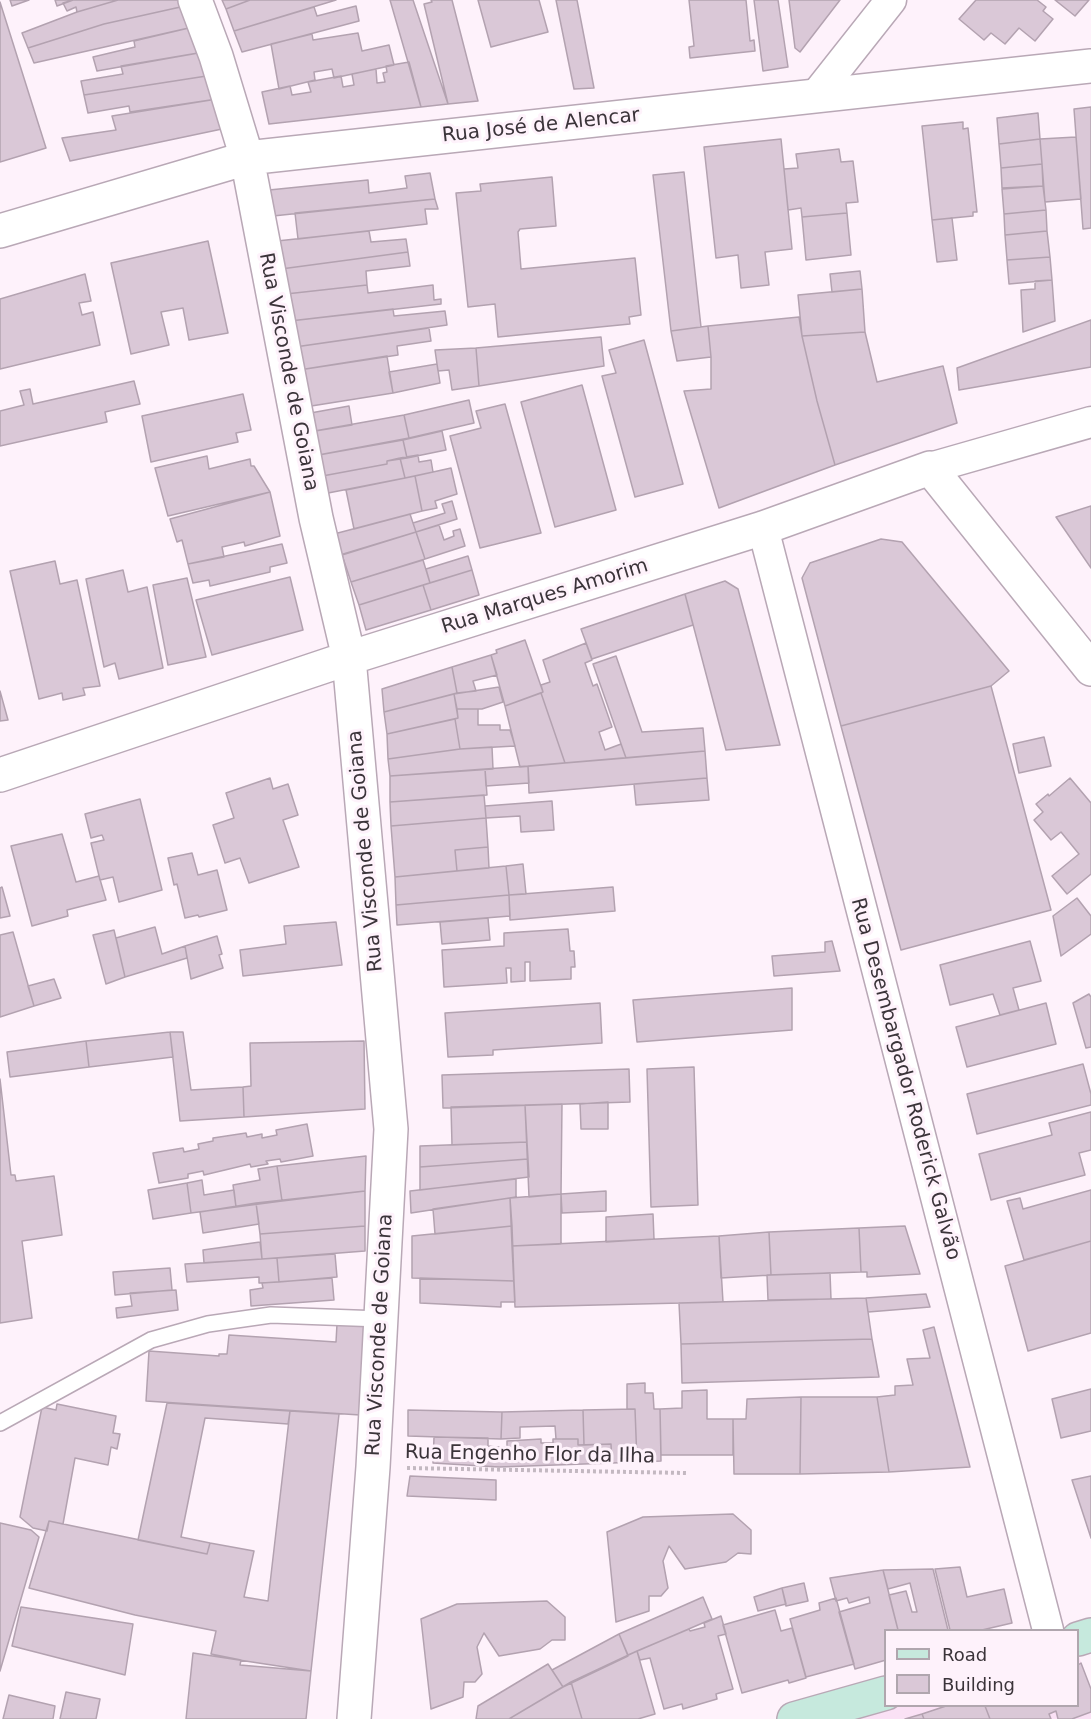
<!DOCTYPE html>
<html>
<head>
<meta charset="utf-8">
<style>
	body { margin:0 }
	#map { position:relative; width:1091px; height:1719px; overflow:hidden; background:#fef2fb; font-family:"DejaVu Sans",sans-serif }
	canvas { display:block }
	.legend { position:absolute; left:884px; top:1629px; width:195px; height:78px; box-sizing:border-box; background:#fef2fb; border:2px solid #b0a6ae; margin:0; padding:8px 10px; list-style:none; font-size:18px; color:#3b343a }
	.legend li { display:flex; align-items:center; gap:12px; height:30px }
	.legend b { width:30px; border:2px solid #b0a6ae }
</style>
</head>
<body>
<div id="map">
<canvas width="1091" height="1719"></canvas>
<ul class="legend">
<li><b style="height:8px;background:#c6e9dd"></b>Road</li>
<li><b style="height:16px;background:#dac8d7"></b>Building</li>
</ul>
</div>
<script>
const g = document.querySelector('canvas').getContext('2d');
g.lineJoin = 'round';
function fill(path, color) {
  g.fillStyle = color;
  g.fill(path, 'evenodd');
}
function strokePath(path, color, width, dash) {
  g.strokeStyle = color;
  g.lineWidth = width;
  g.lineCap = dash ? 'butt' : 'round';
  g.setLineDash(dash || []);
  g.stroke(path);
}
function write(font, color, halo, rows, align = 'center') {
  g.font = font + ' "DejaVu Sans",sans-serif';
  g.lineWidth = 6;
  g.setLineDash([]);
  g.textBaseline = 'middle';
  g.strokeStyle = halo;
  g.fillStyle = color;
  for (const [text, x, y, turn = 0] of rows) {
    g.save();
    g.translate(x, y);
    g.rotate((+turn || 0) * Math.PI / 180);
    g.textAlign = isNaN(turn) ? turn : align;
    if (halo) g.strokeText(text, 0, 0);
    g.fillText(text, 0, 0);
    g.restore();
  }
}
fill(new Path2D(`
	M1078,1654l13,35v30h-296l91,-13h192z`), '#fae1f5');
const building = new Path2D(`
	M10,0h19l-17,6z
	M55,0h18l-16,6z
	M73,0h45l-41,12 -1,-5 -9,4 -4,-8z
	M118,0h65l2,6 -81,18 -76,24 -6,-15 55,-21z
	M222,0h28l-24,9z
	M250,0h86l-102,31 -8,-22z
	M390,0h23l35,104 -27,3z
	M431,0h21l26,101 -30,3 -24,-100 8,-2z
	M478,0h61l9,32 -57,15z
	M556,0h21l17,88 -20,1z
	M689,0h57l4,41 4,-1 1,11 -65,7 -1,-11 5,-1z
	M754,0h24l10,67 -25,4z
	M789,0h51l-40,52 -5,-4z
	M976,0h61l9,7 -3,4 10,8 -18,22 -16,-13 -14,16 -14,-11 -7,7 -25,-21z
	M1055,0h34l-14,16z
	M0,2l46,146 -46,14z
	M185,6l8,21 -159,36 -6,-15 76,-24z
	M356,6l3,15 -117,31 -8,-21 80,-24 3,9z
	M193,27l11,25 -107,19 -4,-14 42,-10 -1,-6z
	M358,33l4,18 27,-6 5,20 -60,13 -2,-9 -18,3 1,8 -36,9 -8,-45 41,-10 1,6z
	M204,52l9,23 -129,20 -3,-14 42,-7 -2,-8z
	M409,62l12,45 -152,17 -7,-32 28,-6 2,9 19,-3 -3,-10 33,-6 2,11 11,-2 -2,-11 24,-5 1,14 8,-1 -2,-9 4,-1 -1,-6z
	M213,75l4,24 -87,13 -1,-6 -41,7 -4,-18z
	M217,99l5,30 -152,32 -8,-23 54,-8 -4,-14z
	M1091,107v121l-8,1 -9,-120z
	M1038,113l2,26 -41,5 -2,-26z
	M963,122v7l5,-1 9,84h-4v4l-41,4 -10,-94z
	M1076,137l5,62 -36,3 -5,-63z
	M781,139l11,110 -27,3 4,33 -28,3 -3,-33 -22,3 -12,-111z
	M1040,139l2,25 -41,4 -2,-24z
	M839,149l2,13 12,-1 5,41 -12,1 1,10 -45,4 -1,-9 -13,2 -4,-41 14,-1 -2,-14z
	M1042,164l1,22 -41,2 -1,-20z
	M684,172l17,155 -30,4 -18,-156z
	M430,173l5,26 -162,17 -4,-26 99,-10 1,13 38,-5 -2,-12z
	M552,177l4,49 -36,3 -2,3 3,37 114,-11 6,57 -12,2 1,7 -132,13 -3,-33 -27,3 -12,-114 25,-2 -1,-7z
	M1043,186l3,24 -42,4 -2,-25z
	M435,199l3,10h-13l2,15 -129,15 -3,-26z
	M1046,210l1,21 -42,4 -1,-21z
	M847,213l4,42 -45,5 -4,-43z
	M952,218l5,42 -20,2 -5,-42z
	M369,231l2,11 35,-3 2,13 -127,17 -4,-28z
	M1047,231l3,26 -43,3 -2,-25z
	M208,241l20,92 -39,7 -6,-32 -22,4 8,33 -38,9 -20,-91z
	M408,252l2,14 -44,5 1,14 -81,9 -5,-25z
	M1050,257l2,23 -43,4 -2,-24z
	M860,271l2,18 -30,3 -2,-18z
	M85,274l6,27 -12,2 3,12 11,-3 7,33 -100,24v-70z
	M1052,280l3,41 -32,11 -2,-42 14,-1v-8z
	M367,285l1,8 65,-8 1,15 7,-1v5l-151,17 -4,-27z
	M862,289l3,43 -63,4 -4,-41z
	M393,309l1,7 51,-5 2,14 -152,22 -5,-26z
	M799,317l3,19 15,65 18,64 -116,43 -35,-117 27,-2v-32l-3,-31z
	M1091,320v47l-132,23 -2,-22z
	M708,326l3,31 -34,4 -6,-30z
	M429,328l2,13 -34,5 1,9 -99,15 -4,-23z
	M865,332l12,50 66,-16 14,57 -122,42 -18,-64 -15,-65z
	M601,337l3,29 -125,20 -3,-38z
	M644,340l39,144 -48,13 -33,-121 14,-3 -7,-23z
	M476,348l3,38 -27,4 -3,-20 -11,1 -3,-21z
	M387,356l6,37 -88,14 -6,-37z
	M437,364l3,19 -47,10 -4,-21z
	M134,381l6,23 -35,8 2,10 -107,24v-35l24,-6 -4,-14 10,-2 3,15z
	M582,385l34,125 -61,17 -34,-125z
	M243,394l8,36 -15,3 2,9 -87,20 -9,-46z
	M469,400l5,23 -65,15 -5,-23z
	M505,404l36,129 -61,15 -30,-112 31,-8 -5,-17z
	M349,406l3,19 -43,7 -4,-18z
	M404,415l5,23 -96,18 -4,-24z
	M442,431l4,19 -39,8 -4,-18z
	M403,440l4,18 -20,3v3l-70,13 -4,-21z
	M418,455l1,7 12,-2 2,12 -28,6 -5,-20z
	M207,456l2,13 41,-10 1,7h3l16,26 -102,24 -13,-48z
	M400,458l5,20 -82,16 -6,-17 70,-13v-3z
	M451,468l6,26 -22,7 2,7 -15,3 -7,-35z
	M415,476l7,35 -68,18 -8,-39z
	M270,492l10,44 -35,10 -1,-4 -22,5 2,10 -36,7 -6,-24 -5,2 -7,-23z
	M452,501l5,18 -41,13 -3,-9 32,-10 -3,-9z
	M1091,506v62l-35,-51z
	M410,514l6,18 -76,23 -6,-21z
	M439,525l5,15 10,-4 -1,-5 7,-2 5,17 -40,13 -9,-27z
	M416,532l9,27 -74,23 -9,-27z
	M881,539l21,3 107,129 -18,15 -150,40 -39,-148 8,-15z
	M282,544l5,19 -17,4v5l-60,14 -1,-6 -16,3 -5,-19z
	M468,556l4,14 -42,13 -4,-14z
	M423,560l7,23 -71,22 -8,-23z
	M55,561l5,23 17,-4 23,106 -17,2 2,7 -22,5 -1,-7 -23,6 -29,-128z
	M123,570l5,22 19,-5 16,81 -44,11 -4,-16 -11,4 -18,-88z
	M472,570l7,25 -48,15 -8,-25z
	M290,577l13,53 -91,25 -16,-55z
	M187,578l19,79 -38,8 -15,-80z
	M725,581l13,8 42,156 -54,5 -41,-156z
	M423,585l8,25 -65,20 -7,-25z
	M685,594l8,31 -101,34 -11,-30z
	M525,640l18,52 -38,14 -14,-51 6,-2 -1,-3z
	M586,643l6,17 -7,3 8,23 4,-2 15,43 -13,5 6,18 16,-6 5,14 -61,5 -24,-70 2,-1 -2,-7 9,-3 -7,-22z
	M491,655l6,20 -24,6 3,10 -19,2 -5,-26z
	M616,656l26,76 61,-4 2,23 -79,7 -33,-94z
	M452,667l5,26 -73,19 -2,-23z
	M991,686l60,224 -150,40 -60,-224z
	M499,687l4,15 -21,7h-25l-3,-15z
	M0,691l8,29 -8,1z
	M541,693l24,70 -45,4 -15,-61z
	M454,694l4,24 -71,16 -3,-22z
	M457,709h21v16h22v5h10l5,16 -55,3 -5,-30 3,-1z
	M455,719l5,30 -72,10 -1,-25z
	M1044,737l7,29 -32,7 -6,-29z
	M492,747l1,22 -103,7 -2,-17 72,-10z
	M705,751l2,27 -178,15 -1,-27z
	M528,766l1,17 -43,3 -1,-17z
	M485,769l2,26 -97,7v-26z
	M270,778l3,11 15,-5 10,31 -15,5 16,47 -50,16 -9,-25 -15,5 -12,-38 21,-7 -8,-25z
	M707,778l2,22 -73,5 -2,-21z
	M1070,778l21,25v71l-24,20 -15,-18 27,-22 -18,-22 -10,8 -17,-20 9,-8 -7,-8 12,-10 1,2z
	M484,795l2,23 -95,8 -1,-24z
	M140,799l22,91 -43,12 -6,-25 -13,3 -9,-37 13,-3 -2,-5 -11,3 -6,-24z
	M552,801l2,29 -33,2 -1,-16 -34,2 -1,-12z
	M486,818l2,29 -33,3 2,21 -62,6 -4,-51z
	M62,834l14,48 23,-6 7,24 -39,10 1,6 -36,10 -21,-80z
	M488,847l1,21 -32,3 -2,-21z
	M192,853l6,22 19,-5 10,40 -28,7 -1,-2 -13,3 -8,-34 -3,1 -6,-27z
	M523,864l3,30 -17,1 -3,-29z
	M506,866l3,29 -113,10 -1,-28z
	M2,887l8,29 -10,2v-30z
	M613,887l2,24 -105,9 -1,-25z
	M509,895l1,21 -113,9 -1,-20z
	M1077,898l14,18v18l-30,22 -8,-40z
	M488,918l2,22 -48,4 -2,-22z
	M336,922l6,43 -99,11 -3,-26 46,-6 -2,-18z
	M155,927l7,27 23,-8 2,12 -62,19 -9,-39z
	M568,929l2,22h4l1,16h-4v12l-41,2v-19h-5v19l-14,1v-14h-5l1,15 -63,4 -2,-37 62,-4v-13z
	M114,930l11,47 -19,7 -13,-49z
	M13,932l21,74 -34,11v-82z
	M217,936l5,18 -3,1 4,13 -32,11 -6,-33z
	M832,941l8,30 -66,5 -2,-20 53,-4v-10z
	M1030,941l11,40 -28,7 6,22 -19,5 -7,-21 -43,11 -10,-40z
	M54,979l7,19 -27,8 -6,-20z
	M792,988v42l-155,12 -4,-42z
	M1089,994l2,3v50l-5,1 -13,-45z
	M600,1003l2,40 -109,7v5l-45,2 -3,-44z
	M1046,1003l10,41 -89,23 -11,-40z
	M170,1032l3,25 -84,10 -3,-26z
	M170,1032h13l8,58 52,-3 1,30 -64,4z
	M86,1041l3,26 -79,10 -3,-25z
	M364,1041l1,68 -121,8 -1,-30 8,-1 -1,-43z
	M1083,1064l8,30v11l-114,29 -10,-40z
	M694,1067l4,138 -47,2 -4,-138z
	M629,1069l1,33 -187,6 -1,-33z
	M0,1079l11,96h4l1,6 38,-5 8,59 -40,6 10,77 -32,5z
	M608,1102v27h-27l-1,-25z
	M562,1104l-1,90 -32,3 -4,-92z
	M525,1105l2,37 -75,3 -1,-38z
	M1091,1112v38l-12,3 6,22 -94,25 -12,-46 73,-19 -3,-12z
	M307,1124l6,32 -32,6 -1,-3 -14,2 2,3 -17,3 -1,-3 -46,11 -1,-4 -15,3v4l-29,5 -6,-30 30,-5 1,4 15,-3 -1,-5 15,-3v-3l33,-5 1,4 15,-3v4l15,-3 -1,-5z
	M527,1142l1,17 -108,8v-21z
	M366,1156l-1,35 -83,10 -5,-35z
	M528,1159l1,18 -109,13v-23z
	M277,1166l5,35 -46,6 -3,-22 27,-5 -2,-11z
	M516,1179v18l-105,16 -1,-22z
	M202,1180l2,15 30,-5 2,17 -45,6 -4,-30z
	M187,1183l4,30 -38,6 -5,-29z
	M1091,1190v51l-67,19 -17,-59 13,-3 3,11z
	M365,1191v35l-105,8 -4,-31z
	M606,1191v20l-44,2 -1,-19z
	M561,1194v50l-49,2 -2,-48z
	M510,1198l2,28 -77,8 -2,-25z
	M256,1203l3,21 -56,9 -3,-21z
	M653,1214l1,25 -48,3v-25z
	M365,1226v25l-103,8 -2,-25z
	M512,1226l2,55 -102,-3v-42z
	M905,1226l15,48 -53,3v-5h-6l-2,-44z
	M859,1228l2,44 -90,3 -2,-43z
	M769,1232l2,43 -50,3 -2,-42z
	M719,1236l4,66 -208,5 -3,-61z
	M1091,1241v92l-63,18 -23,-85z
	M260,1242l2,17 -58,4 -1,-13z
	M335,1254l2,23 -58,5 -2,-24z
	M277,1258l2,24 -20,1v-6l-72,5 -2,-18z
	M170,1268l2,22 -57,5 -2,-23z
	M830,1273l1,26 -63,1 -1,-25z
	M332,1278l2,22 -83,6 -1,-16 13,-2 -1,-5z
	M420,1278l94,3 1,21h-14v5l-81,-4z
	M176,1290l2,20 -61,8 -1,-10 16,-2 -2,-13z
	M926,1294l4,13 -62,5 -2,-14z
	M866,1298l6,41 -191,5 -2,-41z
	M337,1324l29,1 -6,90 -214,-14 3,-50 70,5v-2h8l2,-19 107,7z
	M934,1327l36,140 -81,5 -12,-75 18,-2v-9l18,-1 -6,-26 23,-1 -7,-28z
	M872,1339l7,38 -197,6 -1,-39z
	M645,1383v10h8l1,16h6l1,52 -24,1 -2,-53h-8v-25z
	M1091,1389v42l-30,7 -9,-39z
	M707,1390v29h26v36h-72l-1,-46 22,-1v-17z
	M801,1397h76l12,75 -89,2z
	M801,1397l-1,77h-66l-1,-55h13l1,-20z
	M167,1403l123,8 -2,13 -83,-6 -24,119 29,6 -3,11 -69,-14z
	M57,1404l59,12 -3,17 7,1 -3,15 -6,-2 -3,18 -33,-7 -12,66 -14,-3 -2,10 -14,-3 -13,-11 22,-110 14,3z
	M635,1409l2,53 -25,1 -1,-19 -27,1 -1,-35z
	M408,1410l94,2 -1,27 -93,-3z
	M583,1410l1,35h-6v-6h-22l-1,-13 -35,1v11l-19,1 1,-27z
	M290,1411l49,3 -28,257 -71,-6 1,-5 -30,-6 5,-23 -81,-16 -106,-27 20,-67 158,33 3,-11 44,8 -10,46 24,4z
	M434,1437l54,1v8l8,1h11v-6l34,-2v4h12v-4h25v6l33,-1 1,19 -113,4 -66,-4z
	M410,1476l86,4v20l-89,-4z
	M1091,1476v62l-19,-58z
	M733,1514l18,16v24l-13,-1 -12,9 -41,7 -16,-23 -6,15 5,27 -7,8h-12v15l-33,11 -9,-90 36,-15z
	M0,1523l31,7 8,7 -39,134z
	M960,1567l7,30 37,-8 8,34 -30,7h-32l-15,-61z
	M933,1569l15,61h-50l-9,-35 17,-4 6,21h5l-7,-29 -22,6 -5,-19z
	M883,1570l15,60h-12v30l-31,9 -16,-57 31,-9 -1,-6 -20,6 -2,-5 -11,3 -6,-23z
	M804,1583l4,18 -22,5 -4,-18z
	M782,1588l4,16 -28,7 -4,-14z
	M703,1597l9,22 -84,36 -9,-21z
	M836,1598l18,66 -48,13 -16,-58 30,-9 -1,-7z
	M547,1601l18,16v23h-13l-12,9 -41,7 -15,-23 -7,14 5,27 -7,8h-11l-1,15 -32,12 -10,-90 36,-15z
	M21,1607l112,17 -8,51 -113,-29z
	M775,1610l6,21 11,-3 14,50 -17,5 -1,-3 -46,13 -19,-68z
	M721,1616l5,18 -8,2 15,53 -17,5 1,5 -34,10 -1,-5 -18,5 -14,-51 -10,2 -3,-9 52,-22 1,2 15,-4 -1,-4z
	M619,1634l9,22 -65,31 -11,-17z
	M637,1651l18,63 -17,5h-56l-11,-37z
	M193,1653l118,18 -5,48h-120z
	M1081,1663l10,26v23l-19,7h-14l-2,-8 -7,3 2,5h-61l-5,-13h93v-41z
	M548,1664l15,23 -54,32h-33l2,-13z
	M571,1682l11,37h-73z
	M66,1692l34,7 -4,20h-36z
	M9,1695l46,11 -2,13h-50z
	M946,1706h39l5,13h-66l-2,-5z
	M922,1714l2,5h-19z`);
fill(building, '#dac8d7');
strokePath(building, '#b3a2b0', 1.5);
const service = new Path2D(`
	M0,1423l151,-83 57,-16 63,-9 110,4`);
const minor = new Path2D(`
	M816,95l75,-95
	M930,468l161,-46
	M763,528l285,1102`);
const tertiary = new Path2D(`
	M195,0l21,56 31,102 69,360 33,140 42,471 -18,338 -19,252
	M0,231l247,-73 844,-92
	M0,775l349,-117 414,-130 167,-60 161,201`);
const secondary = new Path2D(`
	M1078,1639l13,-4
	M794,1719l92,-26`);
strokePath(service, '#b9a8b6', 18);
strokePath(minor, '#b9a8b6', 33);
strokePath(tertiary, '#b9a8b6', 36);
strokePath(secondary, '#b9a8b6', 36);
strokePath(new Path2D(`
	M407,1468l279,5`), '#c3b8c1', 4, [3, 3]);
strokePath(service, '#fff', 15);
strokePath(minor, '#fff', 30);
strokePath(tertiary, '#fff', 33);
strokePath(secondary, '#c6e9dd', 33);
write('20px', '#3b343a', '#fef2fb', [
	["Rua José de Alencar",541,126,-6],
	["Rua Visconde de Goiana",288,372,79],
	["Rua Marques Amorim",545,597,-17],
	["Rua Visconde de Goiana",366,851,-95],
	["Rua Desembargador Roderick Galvão",905,1079,75],
	["Rua Visconde de Goiana",380,1335,-87],
	["Rua Engenho Flor da Ilha",530,1455,1]
]);
</script>
</body>
</html>
